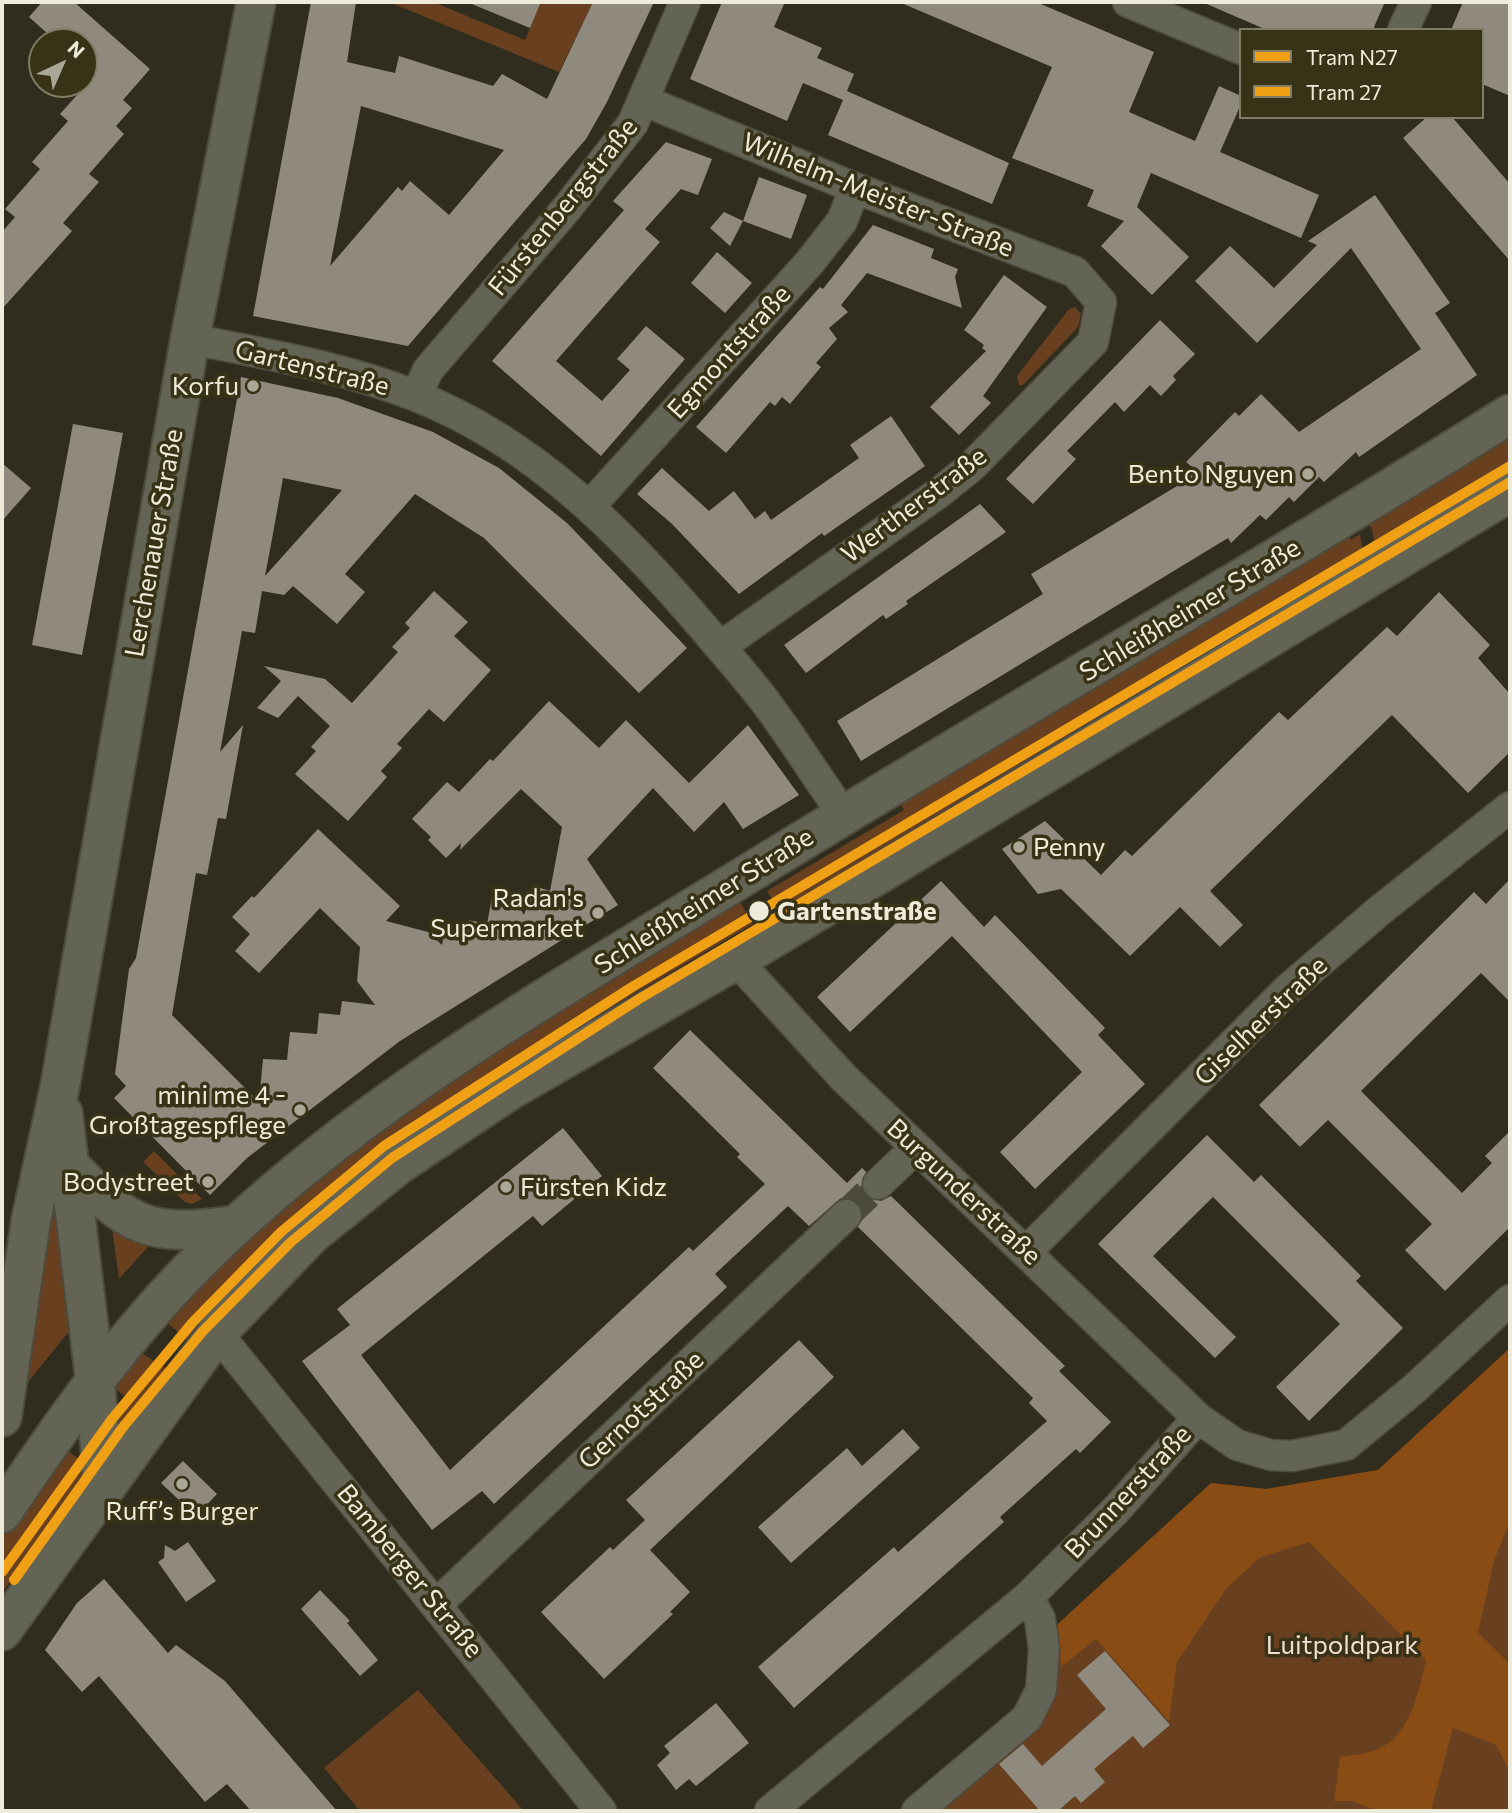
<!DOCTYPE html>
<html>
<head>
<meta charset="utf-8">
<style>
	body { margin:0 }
	#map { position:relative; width:1512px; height:1813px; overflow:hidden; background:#302d1e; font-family:Commissioner,sans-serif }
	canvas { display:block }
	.frame { position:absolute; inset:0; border:4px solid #eeebda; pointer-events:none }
	.legend { position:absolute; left:1239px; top:28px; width:245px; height:91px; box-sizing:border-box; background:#383216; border:2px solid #817c64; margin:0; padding:9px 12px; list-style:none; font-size:21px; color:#eeebda }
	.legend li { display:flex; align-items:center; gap:14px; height:35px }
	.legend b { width:35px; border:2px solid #817c64 }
	.north { position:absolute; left:28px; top:28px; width:70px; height:70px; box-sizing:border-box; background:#383216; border:2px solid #817c64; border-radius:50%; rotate:44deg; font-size:19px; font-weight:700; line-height:28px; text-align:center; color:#eeebda }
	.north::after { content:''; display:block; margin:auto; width:24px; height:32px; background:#aca898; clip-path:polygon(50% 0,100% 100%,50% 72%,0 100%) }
</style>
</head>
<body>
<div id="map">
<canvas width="1512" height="1813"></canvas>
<div class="frame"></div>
<ul class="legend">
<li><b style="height:9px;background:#f0a014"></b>Tram N27</li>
<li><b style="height:9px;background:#f0a014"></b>Tram 27</li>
</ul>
<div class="north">N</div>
</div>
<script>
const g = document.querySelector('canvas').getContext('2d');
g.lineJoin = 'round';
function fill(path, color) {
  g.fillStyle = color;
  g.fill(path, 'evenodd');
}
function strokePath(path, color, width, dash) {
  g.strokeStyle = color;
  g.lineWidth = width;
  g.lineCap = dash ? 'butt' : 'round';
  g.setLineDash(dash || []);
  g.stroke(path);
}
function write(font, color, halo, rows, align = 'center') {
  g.font = font + ' Commissioner,sans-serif';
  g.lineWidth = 7;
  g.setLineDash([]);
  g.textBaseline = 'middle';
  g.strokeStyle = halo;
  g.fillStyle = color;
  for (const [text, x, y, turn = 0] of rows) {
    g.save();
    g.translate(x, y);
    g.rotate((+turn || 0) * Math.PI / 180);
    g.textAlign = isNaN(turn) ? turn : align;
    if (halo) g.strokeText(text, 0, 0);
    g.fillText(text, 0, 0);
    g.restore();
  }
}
fill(new Path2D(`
	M389,2h44l92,38 16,-38h52l-34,70z
	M1075,307l6,7 -3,13 -55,58h-4l-2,-9 52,-67z
	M1510,433v48l-134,72 -4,-24 -5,-9z
	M1346,532l5,8 9,-6 4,26 -581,358 -16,-27 137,-81 -6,-12z
	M736,895l17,29 -140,82 5,10 -426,328 -28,-24 48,-51 197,-165z
	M154,1151l48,48 -10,5 -7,-2 -42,-40z
	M53,1174l18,155 -52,64z
	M111,1220l44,19 -36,40z
	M141,1346l5,4 -3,4 29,18 -53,69 -3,-19 16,-21 -20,-14z
	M1510,1348v463h-593l110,-93 17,-69 14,-25 153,-141 55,6 112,-19z
	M67,1450l17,13v9l-82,121v-55l22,-35z
	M418,1690l106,121h-164l-36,-43z`), '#68401f');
fill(new Path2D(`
	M1510,1348v172l-16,41 -16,72 32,31v108l-14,-27 -43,-17 -22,83h-52l-28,-10h-17l6,-44c12,-2 27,-3 38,-8 33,-14 41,-59 48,-89l-117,-118 -50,16 -34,32 -48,72 -8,59 -73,-82 -35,28 -3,-43 153,-141 55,6 112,-19z`), '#884c14');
fill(new Path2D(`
	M42,2h32l76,67 -27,31 9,8 -16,18 8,8 -35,40 10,8 -36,41 9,8 -70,78v-77l13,-15 -10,-8 35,-40 -8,-7 36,-41 -8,-7 35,-39 -11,-10v-23h-27l-28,-25z
	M311,2h45l-9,60 48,11 4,-17 94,30 9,-12 45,25 46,-97h61l-47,100 -21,37 -178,207 -155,-30zM361,106l143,44 -55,65 -39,-34 -8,10 -4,-4 -68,79z
	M467,2h74l-11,26z
	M722,2h63l-11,25 48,21 -5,10 37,16 -7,17 162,72 -17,41 -164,-69 15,-35 -40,-17 -16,38 -97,-42z
	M899,2h137l118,50 -25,60 66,29 24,-55 22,10v8l-21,48 99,43 -18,43 -150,-65 -14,34 52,50 -37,38 -51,-49 23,-25 -37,-15 7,-16 -82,-32 40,-91z
	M1202,2h183l-11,25 3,3h-110z
	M1463,2h47v94l-28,-12v-54h-31z
	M1427,117h25l58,67v77l-107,-123z
	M666,142l46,17 -14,36 -17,-6 -36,40 15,13 -104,119 46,40 28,-31 -13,-11 29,-33 39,33 -84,97 -109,-95 132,-151 -11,-9z
	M759,177l48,18 -16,44 -48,-18z
	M1375,195l75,108 -15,10 42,62 -118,82 -3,-5 -32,30 -5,-5 -25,25 -5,-5 -23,23 -6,-5 -29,28 -3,-5 -367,223 -24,-40 206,-127 -12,-20 156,-94 -2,-5 7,-8 -6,-5 49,-50 4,4 22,-22 38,38 122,-83 -70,-101 -94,95 -62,-62 35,-35 44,42 43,-43 -9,-4z
	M724,212l19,9 -13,25 -20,-18z
	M873,225l61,24 -3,9 27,11 -3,8 7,31 -95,-35 -26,32 7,7 -19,16 8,11 -21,24 5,4 -31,37 -8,-7 -7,9 -5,-4 -44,51 -30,-26 124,-140 3,2z
	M717,252l35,31 -27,30 -34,-30z
	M1004,275l43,32 -64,89 8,7 -32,32 -29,-28 56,-56 -4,-3 2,-3 -20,-15z
	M1160,320l35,34 -22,22 3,4 -15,16 -11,-11 -26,27 -9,-10 -48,49 9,8 -43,45 -27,-25z
	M241,377l97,21 95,34 66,36 68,55 120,125 -48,45 -155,-155 -69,-44 -70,80 20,18 -28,32 -44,-38 -9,9 -22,-4 -7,42 -13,-2 -22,121 23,-27 -17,94 -8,-1 -11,57 -11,-2 -24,142 87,87 4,-43 24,1 3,-28 27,2 2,-21 21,2 2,-14 33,4 -18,-24 3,-34 -40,-39 -61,65 -24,-22 15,-17 -18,-17 20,-21 2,2 64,-69 82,77 -14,15 42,11 14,13 3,-16 21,5 3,-14 18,4 7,-37 16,5 14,23 10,-29 16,5 12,-64 -41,-38 -61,61 1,-7 -15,15 -18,-18 3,-3 -19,-18 35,-37 12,10 31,-33 3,2 56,-60 50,47 27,-28 63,63 59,-58 51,70 -56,34 -19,-27 -30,30 -41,-44 -66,71 31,46 -218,136 -153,117 -37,37 -96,-97 12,-12 -11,-12 14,-105 7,-11zM283,478l59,12 -77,86 7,-37z
	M891,416l34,50 -101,70 -2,-3 -83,61 -68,-71 -34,-29 25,-26 47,43 25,-20 21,28 10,-8 6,9 88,-62 -9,-13z
	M73,424l50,9 -41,222 -50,-10z
	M2,463l29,25 -29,33z
	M980,504l26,28 -100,69 2,3 -22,15 -3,-4 -77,58 -22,-28z
	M434,591l34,31 -14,14 37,34 -47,52 -15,-13 -32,35 5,4 -21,23 6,6 -39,44 -53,-47 21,-23 -5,-4 19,-21 -32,-30 -20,22 -21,-10 24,-27 -17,-15 61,13 27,24 46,-51 -6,-5 18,-19 -5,-5z
	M1439,592l51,53 -12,13 32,36v58l-42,41 -76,-78 -182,176 33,34 -23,22 -40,-40 -50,49 -69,-67 -23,5 -36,-45 43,-28 56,54 24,-25 7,6 147,-144 9,8 99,-93 10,9z
	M1510,879v123l-29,-29 -120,118 101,102 30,-30 -7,-7 25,-25v96l-65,64 -40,-41 27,-26 -104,-104 -28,27 -41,-42 215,-213 12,12z
	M941,881l43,46 11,-12 110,113 -7,7 47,49 -110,105 -35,-37 82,-80 -130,-136 -102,96 -33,-35z
	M690,1030l157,153 15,-15 4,4 -5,15 5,9 15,5 10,-5 174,170 -6,5 52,51 -31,31 -4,-4 -76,68 4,5 -210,186 -36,-41 136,-120 4,5 149,-131 -18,-18 4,-5 -175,-171 5,-15 -5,-9 -17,-5 -32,28 -21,-20 -73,68 12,13 -233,217 -12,-13 -50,39 -130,-169 48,-36 -13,-16 226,-181 39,48 -60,50 -9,-10 -172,139 89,115 239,-223 4,4 72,-67 -28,-27 3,-3 -87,-86z
	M1207,1135l47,47 7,-7 100,101 -5,5 47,47 -94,93 -33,-34 64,-63 -127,-127 -60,59 83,81 -21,21 -117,-114z
	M799,1340l35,37 -184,173 40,42 -20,20 3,2 -69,65 -63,-67 69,-65 3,3 32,-30 -19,-20z
	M903,1429l17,19 -129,115 -33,-36 89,-79 15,18z
	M183,1461l34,33 -21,22 -35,-33z
	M188,1542l28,39 -30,21 -28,-40 6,-4 1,-13 10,6z
	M104,1579l64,74 8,-8 49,36 112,130h-86l-24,-27 -22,18 -106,-126 -17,16 -37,-42 32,-47z
	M320,1590l30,31 -3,2 31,37 -18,16 -59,-67z
	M1105,1651l65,74 -27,23 -10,-12 -39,33 11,13 -24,21 -6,-7 -17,15h-18l-41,-47 24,-20 19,22 64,-57 -29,-34z
	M716,1703l33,40 -53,43 -7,-7 -13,11 -19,-25 13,-12 -6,-7z`), '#908a7e');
strokePath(new Path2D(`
	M846,1215l32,-31`), '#4c4a3a', 30, [30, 15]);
const street = new Path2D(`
	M1128,2l113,47
	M1403,30l13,-28
	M645,101l210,87 220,84 26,30 -8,40 -121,124 -32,26 -220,155
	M190,339c77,15 153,28 226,57 117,46 207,137 287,231 20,24 42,48 61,73 28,37 52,76 79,114
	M416,396l12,-26 140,-163 65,-84 52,-121
	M589,507l221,-245 32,-41 13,-33
	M736,960l107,117 355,341
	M878,1184l38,-36
	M1027,1251l260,-261 92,-79 131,-104
	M217,1333l384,478
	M437,1604l409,-389
	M770,1811l258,-214 87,-86 83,-93 39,27 34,10 21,1 54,-11 68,-56 96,-89
	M917,1811l110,-93 14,-28 3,-41 -4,-30 -12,-22`);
const secondary = new Path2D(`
	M63,1113l32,266 8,108
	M70,1166c62,63 78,71 166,59
	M2,1417l29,-197 29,-134 130,-747 66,-337
	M2,1513c60,-89 121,-177 198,-253 163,-163 369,-275 564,-396 247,-152 500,-295 746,-450
	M2,1631l215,-298 94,-98 87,-70 112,-75 245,-141 755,-457`);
strokePath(street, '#4d4b3e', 33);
strokePath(secondary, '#4d4b3e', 42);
strokePath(street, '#636356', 30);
strokePath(secondary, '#646455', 38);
strokePath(new Path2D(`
	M2,1572l110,-153 81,-97 88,-90 103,-86 248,-159 878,-521`), '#f0a014', 10);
strokePath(new Path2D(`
	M14,1580l109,-153 80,-96 88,-89 101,-84 247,-159 871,-517`), '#f0a014', 10);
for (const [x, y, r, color] of [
	[253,386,7,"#aca898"],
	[1308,474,7,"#aca898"],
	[1019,847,7,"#aca898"],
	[759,911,11,"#eeebda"],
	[598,913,7,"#aca898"],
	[300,1110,7,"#aca898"],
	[208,1182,7,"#aca898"],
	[506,1187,7,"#aca898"],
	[182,1484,7,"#aca898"]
]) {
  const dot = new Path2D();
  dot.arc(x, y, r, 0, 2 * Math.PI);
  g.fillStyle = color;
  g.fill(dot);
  strokePath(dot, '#383216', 2.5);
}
write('26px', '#eeebda', '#383216', [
	["Wilhelm-Meister-Straße",878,195,22],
	["Fürstenbergstraße",563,207,-51],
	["Egmontstraße",729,352,-48],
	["Gartenstraße",312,368,14],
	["Wertherstraße",914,505,-37],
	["Lerchenauer Straße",154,543,-80],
	["Schleißheimer Straße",1190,610,-31],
	["Schleißheimer Straße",704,901,-32],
	["Giselherstraße",1261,1021,-44],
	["Burgunderstraße",964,1192,43],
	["Gernotstraße",641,1410,-43],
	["Brunnerstraße",1128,1492,-47],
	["Bamberger Straße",410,1571,51]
]);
write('26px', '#eeebda', '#383216', [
	["Korfu",239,386],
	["Bento Nguyen",1294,474],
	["Penny",1033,847,"left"],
	["Radan's",584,898],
	["Supermarket",584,928],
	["mini me 4 -",286,1095],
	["Großtagespflege",286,1125],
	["Bodystreet",194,1182],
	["Fürsten Kidz",520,1187,"left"],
	["Ruff’s Burger",182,1511,"center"]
], 'right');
write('bold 26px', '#eeebda', '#383216', [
	["Gartenstraße",777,911]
], 'left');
write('26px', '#f3dfd1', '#383216', [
	["Luitpoldpark",1342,1645]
]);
</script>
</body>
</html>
